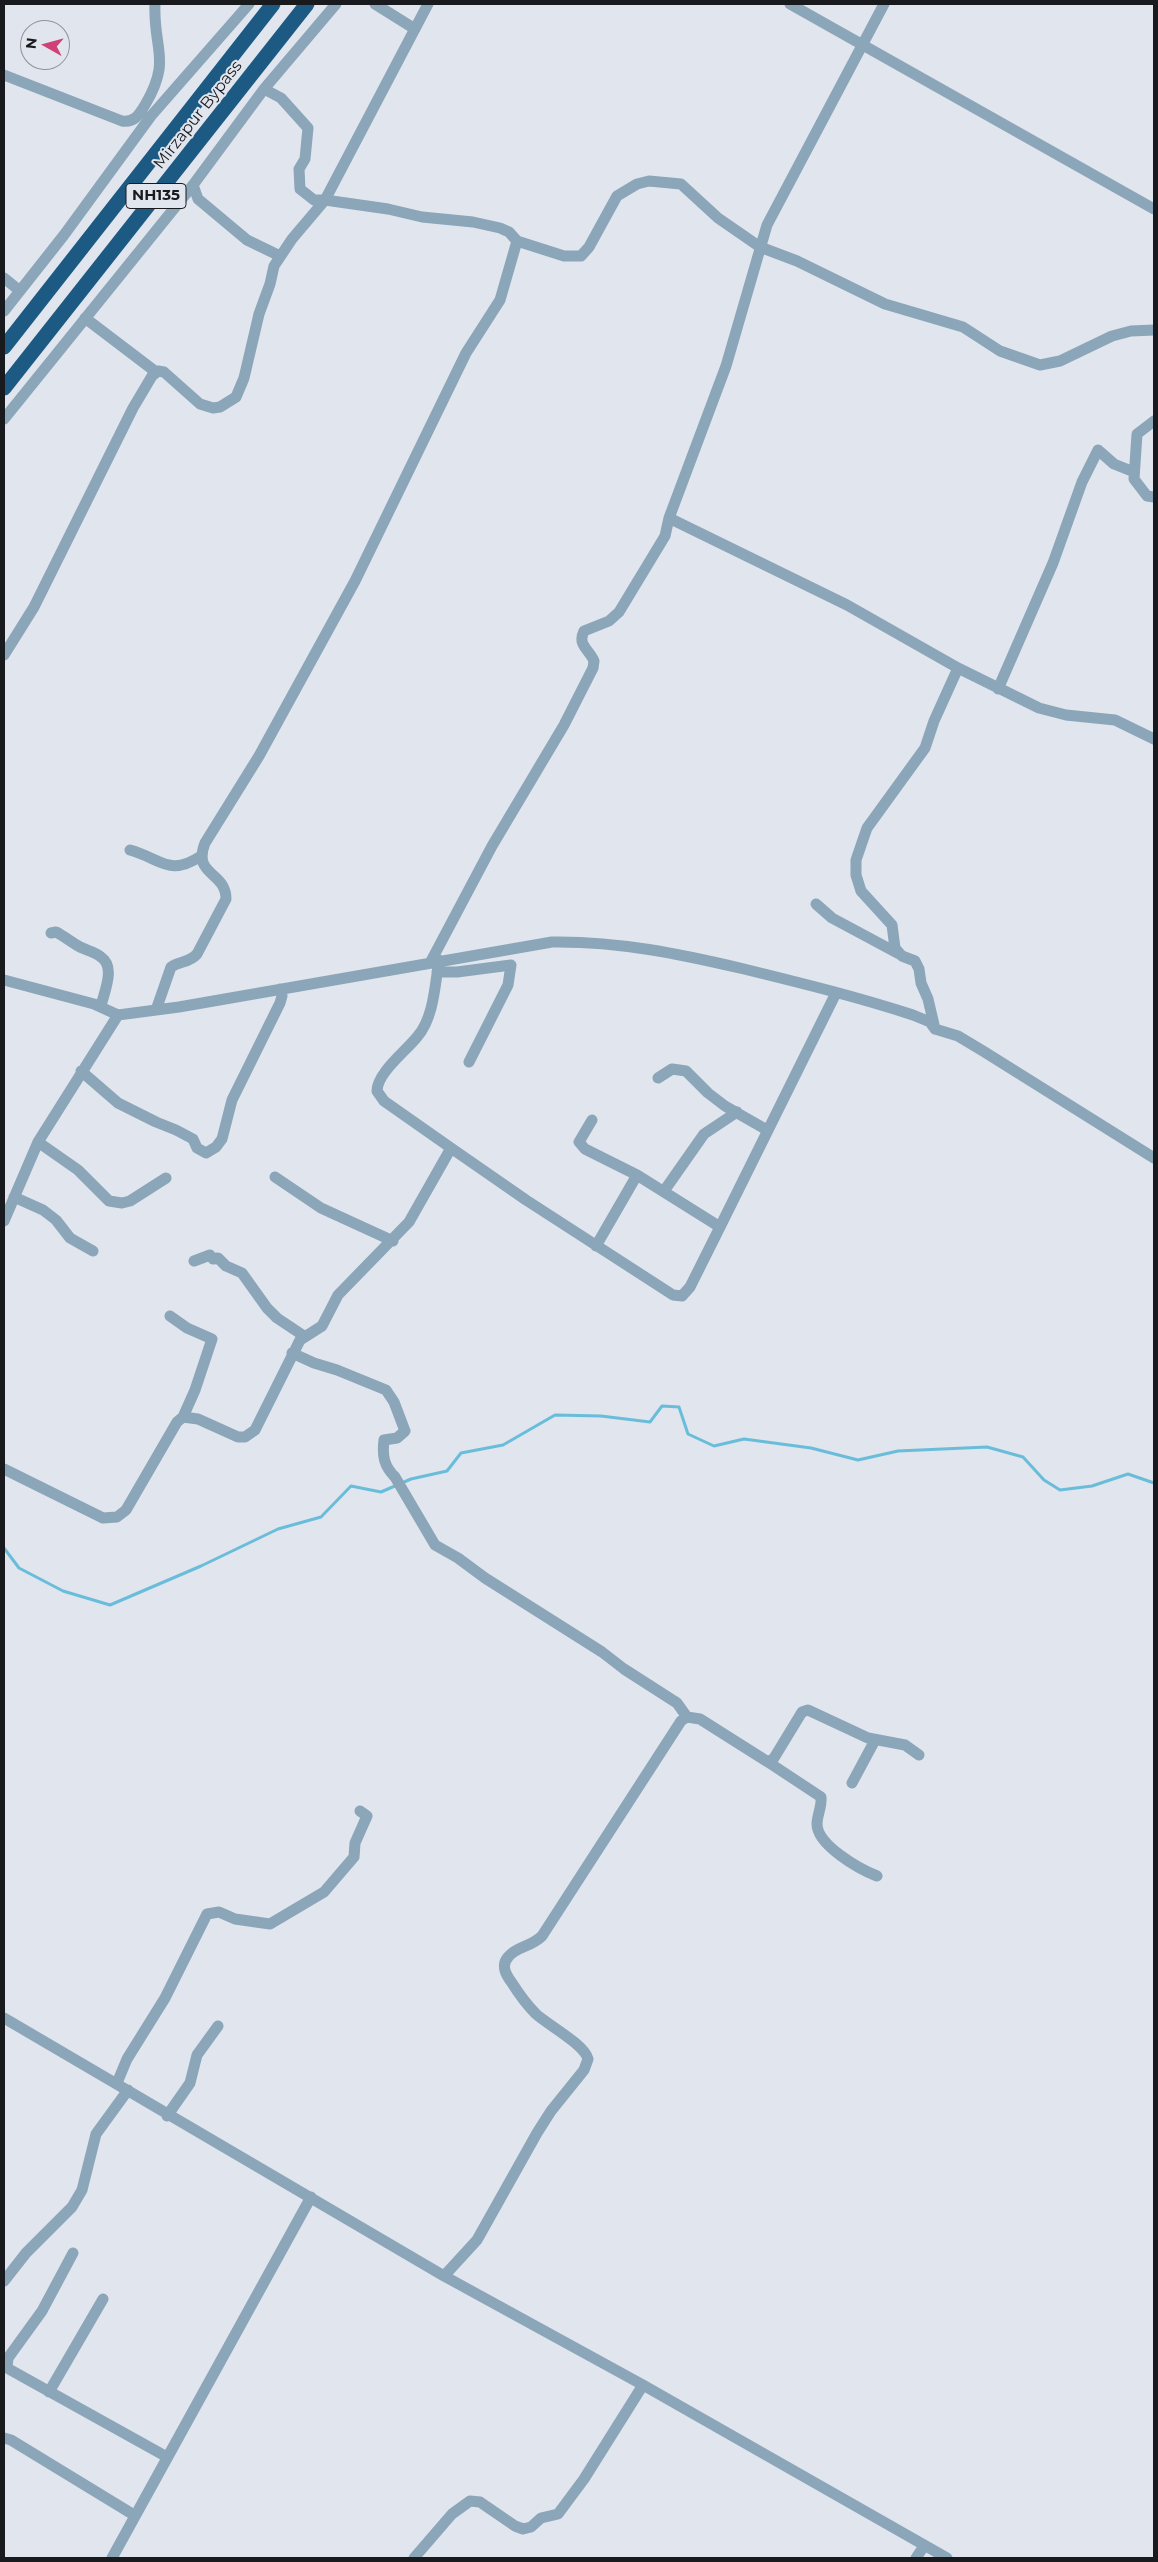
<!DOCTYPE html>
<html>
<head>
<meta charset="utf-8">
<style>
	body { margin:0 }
	#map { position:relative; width:1158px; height:2562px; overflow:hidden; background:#e0e5ee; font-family:Montserrat,sans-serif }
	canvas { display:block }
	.frame { position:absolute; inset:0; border:5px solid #191a1e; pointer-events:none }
	.north { position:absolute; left:20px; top:20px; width:50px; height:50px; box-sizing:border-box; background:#e0e5ee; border:1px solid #90949b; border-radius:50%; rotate:277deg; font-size:14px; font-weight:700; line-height:20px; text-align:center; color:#191a1e }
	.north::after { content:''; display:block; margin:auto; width:18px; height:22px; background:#ce4275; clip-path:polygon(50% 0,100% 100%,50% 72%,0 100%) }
</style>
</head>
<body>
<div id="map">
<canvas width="1158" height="2562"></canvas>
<div class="frame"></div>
<div class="north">N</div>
</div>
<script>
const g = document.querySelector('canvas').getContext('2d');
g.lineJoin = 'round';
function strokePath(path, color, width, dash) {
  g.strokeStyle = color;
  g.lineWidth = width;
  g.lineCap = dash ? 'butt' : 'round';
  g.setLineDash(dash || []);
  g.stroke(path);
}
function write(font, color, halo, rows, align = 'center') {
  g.font = font + ' Montserrat,sans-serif';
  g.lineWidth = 4;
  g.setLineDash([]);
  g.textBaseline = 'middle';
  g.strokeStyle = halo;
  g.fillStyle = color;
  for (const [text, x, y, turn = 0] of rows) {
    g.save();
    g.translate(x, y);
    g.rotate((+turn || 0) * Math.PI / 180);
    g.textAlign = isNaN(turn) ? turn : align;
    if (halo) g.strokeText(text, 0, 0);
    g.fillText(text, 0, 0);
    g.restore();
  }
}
strokePath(new Path2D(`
	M4,1548l15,20 44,23 47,14 91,-39 77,-37 43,-12 30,-31 30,6 30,-13 36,-8 14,-18 42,-8 52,-30 46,1 49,6 12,-16 17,1 9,27 26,12 30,-7 67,9 47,12 40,-9 89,-4 36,10 21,23 16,10 32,-4 36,-12 26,9`), '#6abdda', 3);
strokePath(new Path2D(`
	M375,4l40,25
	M790,4l364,205
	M4,75l118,46c12,2 17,-6 23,-16 27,-46 8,-55 10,-101
	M264,89l17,9 27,30 -3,31 -6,10 1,20 14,11h11l63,9 34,8 51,5 27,6 9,4 8,9 47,15h17l8,-9 28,-51 20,-12 12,-3 32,3 37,34 42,29 37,14 88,43 78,23 37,24 40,14 20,-4 52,-25 19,-5 23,-1
	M193,185l5,14 49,41 33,16
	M4,278l16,13
	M4,311l60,-76 87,-119 98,-112
	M85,318l71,54
	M4,419l189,-234 71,-96 72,-85
	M1154,421l-17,13 -3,45 13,17 7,1
	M669,518l178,87 111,63 -24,53 -9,27 -58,80 -11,32v15l5,16 31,34 3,23 7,8 13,5 4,8 2,14 7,16 7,30
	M4,655l30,-48 99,-199 19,-32 6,-5 6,1 36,32 13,4 7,-1 16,-10 8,-19 15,-64 11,-30 4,-18 18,-27 33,-39 103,-196
	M958,668l81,40 27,7 49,5 39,19
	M998,689l55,-126 29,-81 16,-32 16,14 20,8
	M130,850c32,9 39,27 71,6
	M816,904l16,14 69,37
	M51,933l5,-1c8,4 15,10 24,15 6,3 15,5 21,10 15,10 3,35 0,49
	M430,963l62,-117 72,-121 29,-57 1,-7c-5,-12 -17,-16 -10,-30l25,-10 10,-9 46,-76 4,-18 57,-152 41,-141 117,-221
	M437,972h20l54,-7 -3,20 -39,77
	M4,980l90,24 24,11
	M156,1010l15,-43c9,-6 18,-4 26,-13l29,-55c0,-28 -34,-23 -21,-56l54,-87 96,-175 111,-228 34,-53 17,-59
	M81,1071l37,32 38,19 20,8 17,9 4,9 9,5 10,-6 6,-8 10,-39 48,-97 2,-7 -2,-7
	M658,1078l14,-9 14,2 22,22 17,13 42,24
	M592,1120l-13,22 6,7 52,26
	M38,1142l40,28 31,31 13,2 8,-2 36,-23
	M451,1148l75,52 147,95 9,1 8,-9 30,-60 116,-234
	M275,1177l46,31 72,33
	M664,1191l40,-57 33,-22
	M14,1197l29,13 13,10 14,18 23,13
	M4,1221l34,-79 80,-127 61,-8 373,-65c66,-1 128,12 192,27 57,14 114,28 169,46l17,7 5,7 23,7 25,15 171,107
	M596,1246l41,-71 83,52
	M194,1261l16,-6 3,4 5,-1 8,8 16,7 25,35 10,10 27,18
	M170,1316l17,12 25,11 -17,51 -12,27
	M292,1353l22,10 23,7 49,20 8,12 11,29 -8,7 -13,2c-2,16 0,26 11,37l40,68 23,13 27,20 117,74 22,17 53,34 10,14
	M4,1469l99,49 14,-1 9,-7 51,-88 6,-5 15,2 40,18h7l10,-7 45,-90 22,-14 16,-31 71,-73 42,-74 -67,-47 -7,-10c0,-18 29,-40 40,-54 17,-19 18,-53 22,-77
	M768,1762l53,35c1,10 -4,18 -4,27 0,21 42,45 60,52
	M852,1783l22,-41 -1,-2
	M4,2018l440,258 199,109 304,173
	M117,2083l10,-24 38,-61 42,-84 12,-2 16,7 35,5 54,-32 30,-35 1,-14 12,-27 -7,-5
	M167,2116l23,-33 7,-28 21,-29
	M73,2253l-31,58 -34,47 -1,10 160,89
	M444,2276l33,-36 60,-107 14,-22 33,-41 4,-11c-4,-15 -40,-34 -52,-45 -10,-10 -17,-20 -24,-31 -6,-8 -12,-18 -3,-27 9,-10 22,-9 33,-20l139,-215 6,-4 13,2 68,43 6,-4 28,-46 6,-2 60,28 37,7 14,10
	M4,2281l22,-28 46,-46 10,-17 14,-56 32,-44
	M49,2392l54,-93
	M4,2438l7,2 123,75
	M112,2558l199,-361
	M414,2558l38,-44 18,-13 10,1 35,24 8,3 8,-2 10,-9 17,-4 26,-35 59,-94
	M916,2558l8,-12`), '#8ba5b9', 11);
strokePath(new Path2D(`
	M4,347l269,-343
	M4,388l303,-384`), '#1d5a83', 15);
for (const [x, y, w] of [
	[156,196,60]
]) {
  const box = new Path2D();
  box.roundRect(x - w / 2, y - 12.5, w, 25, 4);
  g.fillStyle = '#e0e5ee';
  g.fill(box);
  strokePath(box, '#191a1e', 1);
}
write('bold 15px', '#191a1e', null, [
	["NH135",156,196]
]);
write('16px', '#191a1e', '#e0e5ee', [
	["Mirzapur Bypass",198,115,-52]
]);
</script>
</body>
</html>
